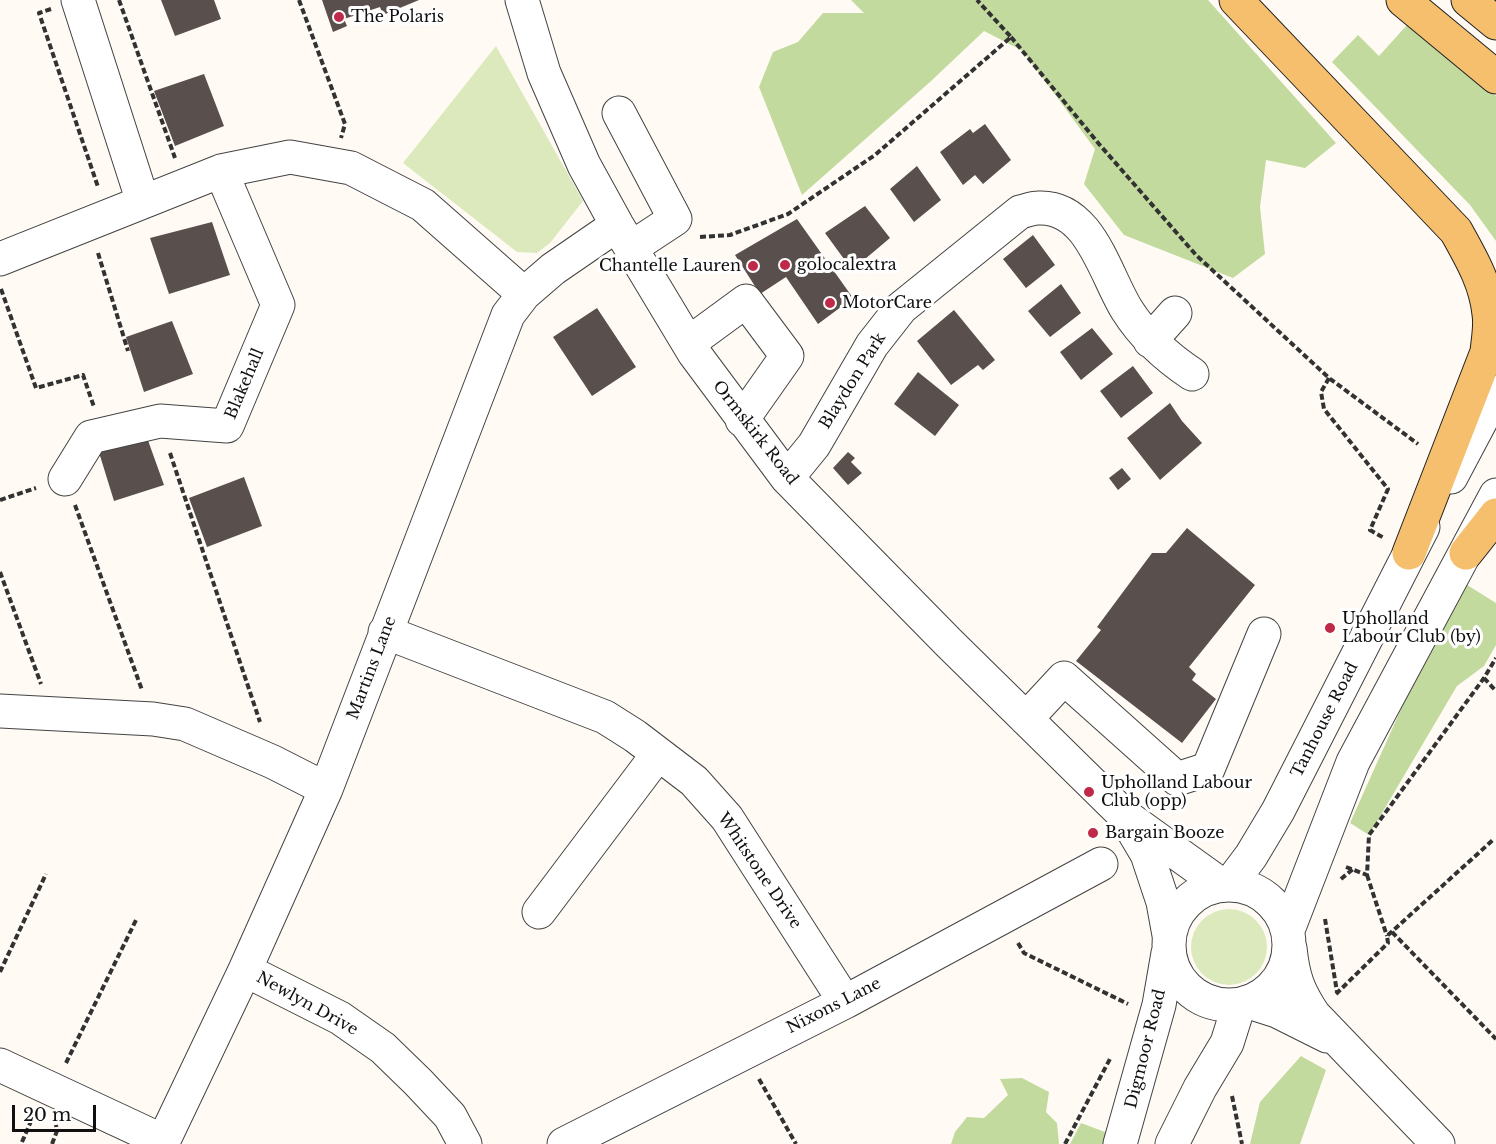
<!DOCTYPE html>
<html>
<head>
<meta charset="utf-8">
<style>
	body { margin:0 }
	#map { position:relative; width:1496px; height:1144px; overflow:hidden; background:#fffbf4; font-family:"Libre Baskerville",serif }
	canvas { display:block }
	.scale { position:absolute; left:12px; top:1105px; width:84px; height:27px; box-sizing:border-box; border:3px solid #101010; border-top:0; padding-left:8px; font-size:18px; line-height:21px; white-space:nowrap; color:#101010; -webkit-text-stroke:4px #fff; paint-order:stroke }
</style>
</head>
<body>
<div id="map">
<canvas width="1496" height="1144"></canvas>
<div class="scale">20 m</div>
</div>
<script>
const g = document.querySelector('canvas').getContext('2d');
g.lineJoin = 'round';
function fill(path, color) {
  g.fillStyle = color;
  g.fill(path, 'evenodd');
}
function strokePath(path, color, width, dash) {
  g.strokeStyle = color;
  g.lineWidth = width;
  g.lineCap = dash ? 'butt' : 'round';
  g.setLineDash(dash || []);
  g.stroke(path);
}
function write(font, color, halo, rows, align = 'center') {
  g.font = font + ' "Libre Baskerville",serif';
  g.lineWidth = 6;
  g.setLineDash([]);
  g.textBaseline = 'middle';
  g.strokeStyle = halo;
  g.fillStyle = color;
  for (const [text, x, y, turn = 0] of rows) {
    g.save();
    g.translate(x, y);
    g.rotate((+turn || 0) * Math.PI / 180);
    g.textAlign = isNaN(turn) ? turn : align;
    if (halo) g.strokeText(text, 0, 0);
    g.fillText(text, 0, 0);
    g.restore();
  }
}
fill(new Path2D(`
	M496,46l87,155 -33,42 -13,10 -20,-1 -114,-89z
	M1191 947a38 38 0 1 1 76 0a38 38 0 1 1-76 0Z`), '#dbe9bd');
fill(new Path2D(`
	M851,0h357l128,143 -31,25 -39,-8 -6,47 5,47 -32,24 -109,-43 -40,-51 11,-35 -72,-98 -39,-20 -54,51 -128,113 -43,-108 14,-35 25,-10 25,-29h41z
	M1407,25l89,71v145l-26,-36 -138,-143 26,-27 21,21z
	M1464,583l32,20v42l-12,21 -27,20 -88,149 -19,-12 100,-223z
	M1301,1056l25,14 -26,74h-50l10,-42z
	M1022,1078l27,14 -3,20 11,11 2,21h-108l4,-12 12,-15 17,1 24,-23 -8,-16z
	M1081,1123l24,9 3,12h-38z`), '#c2da9d');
fill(new Path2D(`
	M161,0h53l7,19 -46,17z
	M322,0h97l-36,15 -3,-8 -36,12 3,7 -14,6z
	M204,74l20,52 -49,20 -21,-55z
	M985,124l26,36 -28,24 -8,-9 -12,10 -23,-33 30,-23 3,4z
	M917,166l24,34 -27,22 -24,-33z
	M865,206l25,32 -38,32 -27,-37z
	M797,219l56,79 -35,26 -32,-47 -26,17 -25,-39z
	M212,222l18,53 -61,19 -19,-56z
	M1033,235l22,30 -29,23 -23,-29z
	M1061,284l20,29 -31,24 -22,-26z
	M597,308l39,59 -44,29 -39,-59z
	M954,310l41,50 -12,10 -5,-5 -27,20 -34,-44z
	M172,321l21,53 -49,18 -18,-55z
	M1092,328l21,26 -32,26 -21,-28z
	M1133,366l20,27 -32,25 -21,-27z
	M918,372l41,33 -24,31 -41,-32z
	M1170,403l12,18 20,22 -42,37 -33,-42z
	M145,432l19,53 -50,16 -17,-55z
	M848,452l7,6 -4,4 11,11 -14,12 -15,-17z
	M1122,468l9,11 -13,11 -9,-12z
	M244,477l18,49 -55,21 -18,-49z
	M1187,528l68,57 -66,82 7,7 -4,6 24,19 -34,44 -106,-82 25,-31 -4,-3 55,-74h14z`), '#594f4d');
const minor = new Path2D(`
	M78,0l65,202
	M522,0l22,73 40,92 33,60 77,128 93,125 162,165 175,172 96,69
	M619,113l56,106 -44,29
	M0,259l221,-88 69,-14 61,11 72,37 101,89
	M1150,341l25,-28
	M690,342l56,-41 41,55 -45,64
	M1451,477l45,-85
	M787,478l27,-33 58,-100 29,-37 119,-96c5,-1 12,-4 18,-4 52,-3 67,67 89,102 17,27 38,46 65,64
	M65,479l26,-42 69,-16 67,5 51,-121 -57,-134
	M385,632l220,85 30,19 59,45 33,37 118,184
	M0,711l153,8 32,5 88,38 53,27
	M1026,719l38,-41 113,101 31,-10 56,-135
	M1128,822l19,32 16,48 6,33
	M1230,884l21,-28 27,-45 145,-284
	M1169 945a60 60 0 1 1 120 0a60 60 0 1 1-120 0Z
	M539,912l119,-158
	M1288,930l65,-168 143,-267
	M1290,948c3,29 8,43 24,67l124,129
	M245,970l95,48 43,30 35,34 32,34 15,28
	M1249,1002l28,9 50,25
	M0,1065l163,76
	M162,1144l83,-174 81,-181 182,-474 16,-21 29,-25 64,-44
	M564,1144l281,-142 256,-138
	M1120,1144l39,-139 9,-52
	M1172,1144l28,-56 27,-45 12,-38`);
const major = new Path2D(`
	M1236,0l220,231c15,27 30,52 33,83 2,12 -1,26 -2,38l-78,201
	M1403,0l93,77
	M1468,0l28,23
	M1466,553l30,-38`);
strokePath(minor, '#434343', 35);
strokePath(major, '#212121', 35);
strokePath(new Path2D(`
	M119,0l56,158
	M299,0l46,124 -4,14
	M51,9l-12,4 59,174
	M1011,37l88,107 97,111 133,123 89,66
	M700,237l30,-2 58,-21 87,-59 136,-118 -34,-37
	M98,253l30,98
	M1,289l35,99 47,-13 11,32
	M1329,378l-8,14 3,17 64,80 -18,41 14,8
	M170,453l90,269
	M0,500l36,-12
	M75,505l67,185
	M0,572l41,112
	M1484,678l12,13
	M1346,867l21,8 2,-40 115,-157 12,-20
	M1367,875l20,61
	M1341,879l12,-10
	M1325,919l12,73
	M1392,932l104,107
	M1018,943l6,10 104,51
	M0,972l46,-98
	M1336,994l52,-51 -1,-7 107,-97
	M66,1063l71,-145
	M759,1079l37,65
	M1232,1096l10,48
	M22,1142l13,-30
	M52,1144l5,-13 -1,-6
	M1065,1144l46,-87`), '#323232', 4, [6, 3]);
strokePath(minor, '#fff', 33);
strokePath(major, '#f5bf6e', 33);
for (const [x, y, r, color] of [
	[339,17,6,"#be2a48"],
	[785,265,6,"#be2a48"],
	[753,266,6,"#be2a48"],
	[830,303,6,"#be2a48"],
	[1330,628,6,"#be2a48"],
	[1089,792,6,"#be2a48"],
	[1093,833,6,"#be2a48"]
]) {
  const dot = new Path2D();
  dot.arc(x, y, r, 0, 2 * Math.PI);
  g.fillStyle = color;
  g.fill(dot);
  strokePath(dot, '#fff', 2);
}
write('16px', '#101010', '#fff', [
	["The Polaris",351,17],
	["golocalextra",797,265],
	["Chantelle Lauren",741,266,"right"],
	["MotorCare",842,303],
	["Upholland",1342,619],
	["Labour Club (by)",1342,637],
	["Upholland Labour",1101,783],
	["Club (opp)",1101,801],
	["Bargain Booze",1105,833]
], 'left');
write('16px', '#101010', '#fff', [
	["Blaydon Park",853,381,-58],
	["Blakehall",245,384,-67],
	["Ormskirk Road",755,433,52],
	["Martins Lane",372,668,-69],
	["Tanhouse Road",1325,720,-63],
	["Whitstone Drive",759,871,56],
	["Newlyn Drive",307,1004,29],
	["Nixons Lane",834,1006,-27],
	["Digmoor Road",1146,1049,-76]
]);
</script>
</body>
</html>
